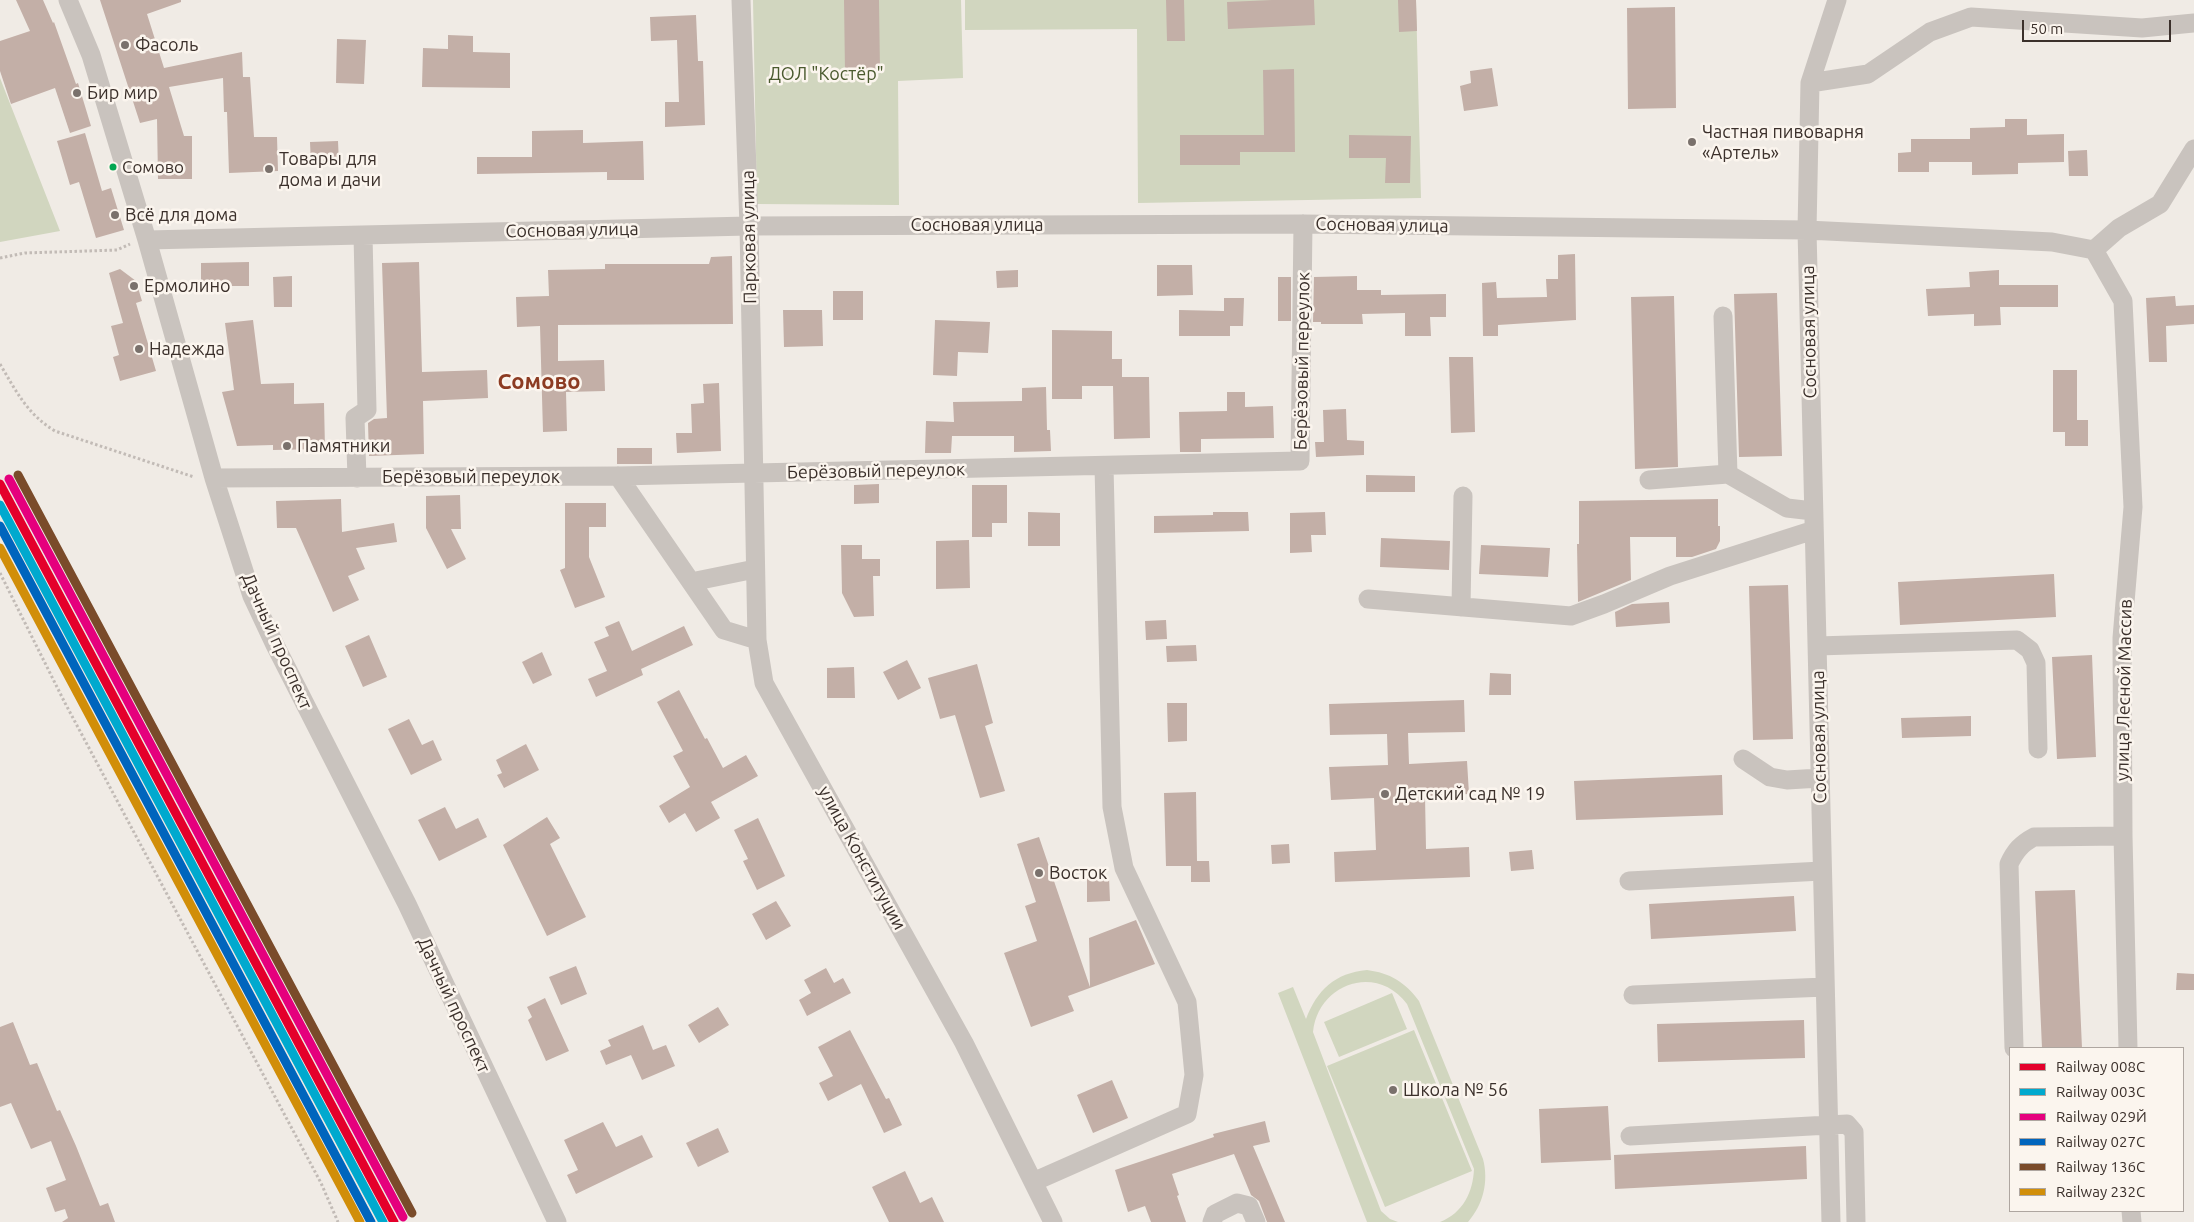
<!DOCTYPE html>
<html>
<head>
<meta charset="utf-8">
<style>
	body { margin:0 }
	#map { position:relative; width:2194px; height:1222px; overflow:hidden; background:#f0ebe5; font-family:Ubuntu,sans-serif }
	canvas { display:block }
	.legend { position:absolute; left:2009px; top:1047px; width:175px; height:165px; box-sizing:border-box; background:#fbf5ee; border:1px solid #aea6a0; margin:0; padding:6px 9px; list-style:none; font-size:15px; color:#3b302b }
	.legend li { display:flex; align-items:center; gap:10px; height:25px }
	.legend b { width:25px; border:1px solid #aea6a0 }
	.scale { position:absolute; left:2022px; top:20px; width:149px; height:22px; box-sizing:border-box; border:2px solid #3b302b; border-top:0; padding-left:6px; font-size:15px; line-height:18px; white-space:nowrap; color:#3b302b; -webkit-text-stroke:4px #fbf5ee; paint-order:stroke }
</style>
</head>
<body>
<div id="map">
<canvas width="2194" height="1222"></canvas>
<ul class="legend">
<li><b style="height:6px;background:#e4002b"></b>Railway 008С</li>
<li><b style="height:6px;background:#00a9ce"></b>Railway 003С</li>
<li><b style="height:6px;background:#e5007d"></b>Railway 029Й</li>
<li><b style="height:6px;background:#0065bd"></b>Railway 027С</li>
<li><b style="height:6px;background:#7a4b2a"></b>Railway 136С</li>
<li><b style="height:6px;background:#d18e09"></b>Railway 232C</li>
</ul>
<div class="scale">50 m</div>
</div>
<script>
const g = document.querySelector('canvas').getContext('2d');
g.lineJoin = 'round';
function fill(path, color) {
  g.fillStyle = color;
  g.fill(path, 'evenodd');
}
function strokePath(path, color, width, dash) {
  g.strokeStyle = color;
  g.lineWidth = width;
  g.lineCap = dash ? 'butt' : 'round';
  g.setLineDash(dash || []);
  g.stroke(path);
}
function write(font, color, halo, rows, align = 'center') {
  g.font = font + ' Ubuntu,sans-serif';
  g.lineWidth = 5;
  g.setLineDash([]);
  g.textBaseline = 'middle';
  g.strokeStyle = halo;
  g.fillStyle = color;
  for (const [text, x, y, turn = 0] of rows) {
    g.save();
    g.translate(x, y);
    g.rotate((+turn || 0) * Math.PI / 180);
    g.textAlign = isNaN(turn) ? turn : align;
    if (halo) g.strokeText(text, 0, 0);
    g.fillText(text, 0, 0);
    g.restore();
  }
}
fill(new Path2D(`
	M753,0h208l2,78 -65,3 1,124 -142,-1z
	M965,0h451l5,198 -283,5 -1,-174 -172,1z
	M0,78l60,153 -60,11z
	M1367,970c23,3 38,12 52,31l64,158c6,23 0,46 -15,63h-28c23,-9 33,-30 34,-53l-67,-165c-30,-41 -89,-21 -94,28l68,179 9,8 8,3h-31l-89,-229 15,-6 13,32c11,-29 29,-46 61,-49z
	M1392,993l15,36 -68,28 -15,-35z
	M1414,1030l58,141 -87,36 -58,-141z`), '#d1d6bf');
fill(new Path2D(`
	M16,0h27l10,23 1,-1 22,62 2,-1 13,43 -21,7 -15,-45 -44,16 -11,-33v-30l30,-10z
	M100,0h81v2l-34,12 17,54 78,-16 1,25h7l4,60h23l1,34 -49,2 -2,-61h-3l-1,-34 -54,9 15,49h8v43h-34l-1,-60 -17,4z
	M844,0h35l1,71 -35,1z
	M1166,0h18l1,41h-18z
	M1272,0h42l1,25 -87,4 -1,-27z
	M1398,0h18l1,31 -18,1z
	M1675,7l1,101 -48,1 -1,-101z
	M696,15l2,46h5l2,64 -40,2v-25h14l-2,-62 -26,1 -1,-24z
	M448,35l25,1v16l37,1v35l-88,-1 1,-39 25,1z
	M337,39l29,1 -2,44 -28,-1z
	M1492,68l6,38 -34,5 -4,-25 11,-3 -1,-12z
	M1294,69l1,83h-55v13h-60v-30h84l-1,-65z
	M2005,119h22v16l37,-1v28l-46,1v11l-46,1v-13h-43v10h-31v-19l13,-1v-13h59v-11l35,-1z
	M583,130v13l60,-2 1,39h-37v-8l-130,2v-17h55v-26z
	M85,133l17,58 9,-3 13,42 -28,8 -17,-56 -9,3 -13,-44z
	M1349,135l62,1 -1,47h-25l1,-25h-37z
	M338,141l1,23 -28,1 -1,-23z
	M2087,150l1,26h-19l-1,-25z
	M1575,254l1,66 -78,5v11h-15l-1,-53 14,-1 1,16 50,-1 -1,-18h12v-24z
	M732,256l1,68 -175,1v36l46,-1 1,31 -39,1 1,39 -24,1 -3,-106 -23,1 -1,-30 33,-1 -1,-26 57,-1v-5h104l2,-7z
	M249,262v24h-48v-23z
	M419,262l3,110 65,-2 1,28 -65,3 1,53 -55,2 -1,-33 6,-4 13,-1 -5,-155z
	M1157,265h35l1,30 -36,1z
	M120,269l16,12 6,20 -6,2 20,68 -36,10 -7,-24 6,-2 -8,-29 12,-3 -14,-50z
	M1018,270v17l-21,1 -1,-17z
	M1999,270v15h59v22h-58l1,18 -27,1v-12l-46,2 -2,-27 44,-2 -1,-15z
	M292,276v31h-18l-1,-30z
	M1357,276v14h24v5l65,-1v23h-16l1,19h-26v-23l-43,1 1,10h-42v-2h-8l1,-45z
	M1278,277h13v44h-13z
	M833,291h30v29h-30z
	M1777,293l5,163 -43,1 -5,-163z
	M1674,296l4,171 -43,2 -4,-172z
	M2175,296l1,10 18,-1v19l-28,2 1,36h-18l-3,-64z
	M1224,298h20l-1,28h-13v10h-51v-26l45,1z
	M783,310h39l1,36 -39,1z
	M253,320l8,64 33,-1v21l30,-1 1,46 -52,1v-5l-36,1 -15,-54 12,-2 -9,-67z
	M935,320l55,2 -2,31 -30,-1 -1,24 -24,-1z
	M1052,330l60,1v28h10v18h27l1,61 -36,1 -1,-53h-31v13h-30z
	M1449,357h24l2,75 -24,1z
	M2053,370h24v50h11v26h-23v-14h-12z
	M719,383l2,68 -44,2 -1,-20h16l-1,-29 13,-1 -1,-19z
	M1046,387l1,43h3l1,21 -37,1v-16h-62l-1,17h-26l1,-32 28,1 -1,-20 69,-1v-13z
	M1227,392h18v15l28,-1 1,32 -73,1v13h-21l-1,-40 48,-1z
	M1346,409l1,31 17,1v14l-48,2 -1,-15h9l-1,-32z
	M617,448h35v16h-35z
	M1366,475l49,1v16h-49z
	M879,484v19l-25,1v-19z
	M972,485h35v38h-15v14h-20z
	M460,495l1,34h-10l15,30 -19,10 -21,-41v-32z
	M341,499l1,33 52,-9 3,19 -41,6 9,21 -17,7 11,24 -26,12 -37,-84h-19l-1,-27z
	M1718,499v27h2v15l-4,8 -24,8h-16v-20h-46l1,43 -53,22 -1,-58h2v-43z
	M565,503h41v24h-17v30l16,40 -30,11 -15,-38 5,-2z
	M1028,512l32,1v33h-32z
	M1213,512h35l1,19 -95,2v-17l59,-1z
	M1325,512l1,23h-15l1,17 -22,1v-40z
	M1381,538l69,3 -1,29 -69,-3z
	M969,540l1,48 -34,1v-48z
	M841,545h21v14h18v17h-7l1,40 -20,1 -12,-24z
	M1481,545l69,3 -2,29 -69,-3z
	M2054,574l2,43 -156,8 -2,-43z
	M1788,585l5,154 -40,1 -4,-154z
	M1669,602l1,21 -54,4 -1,-15 17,-8z
	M1166,620l1,19 -21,1 -1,-19z
	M619,621l13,30 52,-25 9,19 -52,24 2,6 -47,22 -8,-18 19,-8 -13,-29 15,-6 -4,-9z
	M369,635l18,42 -24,10 -18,-41z
	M1196,645l1,16 -30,1 -1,-16z
	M542,652l10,23 -19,9 -11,-22z
	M2092,655l4,102 -39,2 -5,-102z
	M907,660l14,28 -23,12 -15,-28z
	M977,664l16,59 -8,3 20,65 -25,7 -25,-83 -15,4 -12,-41z
	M854,667l1,31h-28v-30z
	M1490,673l21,1v21h-22z
	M679,690l26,49 2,-1 16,30 23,-13 12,21 -47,26 9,16 -24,14 -11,-19 -16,10 -10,-17 31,-19 -17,-31 10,-5 -26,-49z
	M1464,700l1,32 -57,1 1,31 58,-3 2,33 -44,2 1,53 43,-2 1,30 -135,5 -1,-30 42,-2 -2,-52 -43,2 -2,-33 59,-2 -1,-31 -57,1 -1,-31z
	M1167,703h20v38l-19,1z
	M1971,716v20l-69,2 -1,-20z
	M409,719l13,26 11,-5 9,20 -31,15 -23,-46z
	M526,744l13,26 -35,18 -7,-13 5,-2 -6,-13z
	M1722,775l1,40 -147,5 -2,-39z
	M1196,792l1,69h12l1,21h-19v-16h-25l-2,-73z
	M445,807l11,22 22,-11 9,19 -48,24 -21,-41z
	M547,817l13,21 -10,6 36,73 -39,19 -44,-91z
	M758,818l27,58 -28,14 -14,-29 5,-2 -14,-29z
	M1039,837l51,150 -1,-49 47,-18 19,44 -87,32 6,15 -43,16 -27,-74 33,-12 -12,-35 11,-4 -19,-58z
	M1289,844l1,19 -18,1 -1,-19z
	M1532,850l2,19 -23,2 -2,-19z
	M1109,877l1,24 -23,1v-24z
	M2075,890l7,158h-40l-7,-157z
	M1794,896l2,35 -145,8 -2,-35z
	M776,901l15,25 -25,14 -14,-26z
	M576,966l11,28 -26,11 -12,-28z
	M826,968l8,15 9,-5 8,15 -44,23 -8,-16 12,-7 -7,-13z
	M2177,973l17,1v16h-18z
	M545,998l24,53 -23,10 -18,-41 4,-3 -5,-10z
	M718,1007l11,18 -30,18 -11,-18z
	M1804,1020l1,38 -147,4 -1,-38z
	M13,1022l17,43 7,-2 20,48 3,-1 16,36 24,60 8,-3 7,19h-53l6,-4 -3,-9 -10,3 -9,-24 20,-8 -15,-39 -20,8 -20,-46 -11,4v-80z
	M643,1025l10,25 13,-5 9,21 -33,14 -11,-25 -25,10 -6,-14 11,-5 -3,-6z
	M850,1030l36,69 3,-1 13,27 -18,8 -23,-49 -33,17 -9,-18 14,-7 -15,-29z
	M1112,1080l16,38 -35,15 -16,-38z
	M1608,1106l3,54 -70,3 -2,-54z
	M1265,1121l5,21 -17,4 32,76h-18l-8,-21 -8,-6 -17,-41 -62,20 7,21 -2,1 9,26h-35l-6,-16 -17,6 -13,-42 99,-33 -1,-3z
	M603,1122l13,25 26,-12 11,22 -77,37 -9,-19 11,-5 -14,-30z
	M718,1128l11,24 -31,15 -12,-24z
	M1806,1146l1,33 -192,10 -1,-34z
	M905,1171l15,32 12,-6 12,25h-55l-17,-35z`), '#c3afa7');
strokePath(new Path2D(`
	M0,258l25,-5 92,-3 13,-6
	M0,364c16,27 27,50 55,67l139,46
	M0,573l65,130 256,480 17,39`), '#c2bbb6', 3, [2.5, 2.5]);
strokePath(new Path2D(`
	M68,0l23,55 56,185 67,238 38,118 23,49 132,259 150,318
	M741,0l8,226 8,414 7,43 200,360 89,179
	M1810,83l58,-9 62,-42 41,-15 171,11 52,-5
	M147,240l602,-14 554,-2 504,6 245,12 42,8
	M2094,250l29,51 10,206 -11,131 1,198 5,212
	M2094,250l25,-22 41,-24 34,-55
	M1723,316l5,158
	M618,476l106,154 33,10
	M214,478l404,-2 682,-15 3,-237
	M357,478l-2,-60 12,-8 -4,-175
	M1649,480l79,-6 59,34 26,3
	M691,582l64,-13
	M1368,599l203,17 33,-12 66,-28 144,-46
	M1461,607l2,-111
	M1817,646l200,-6 13,10 6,13 2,86
	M1743,759l27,18 17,3 33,-2
	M1629,881l193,-10
	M1633,995l192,-8
	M2014,1048l-5,-184c6,-13 12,-20 25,-27l89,-1
	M1630,1136l217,-12 7,8 2,90
	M1033,1182l154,-68 7,-39 -7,-73 -63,-134 -12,-61 -8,-341
	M2131,1211l1,11
	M1212,1222l3,-8 22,-11 12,3 7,16
	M1831,1222l-24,-992 3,-147 27,-83`), '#c9c3be', 19);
strokePath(new Path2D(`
	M0,484l394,738`), '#e4002b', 9);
strokePath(new Path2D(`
	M0,505l383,717`), '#00a9ce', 9);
strokePath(new Path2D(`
	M9,479l394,738`), '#e5007d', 9);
strokePath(new Path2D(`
	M0,526l371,696`), '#0065bd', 9);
strokePath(new Path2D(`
	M18,475l394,738`), '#7a4b2a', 9);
strokePath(new Path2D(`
	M0,548l360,674`), '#d18e09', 9);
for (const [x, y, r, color] of [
	[125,45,5,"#7a716c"],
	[77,93,5,"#7a716c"],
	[1692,142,5,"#7a716c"],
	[113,167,4.5,"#00a651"],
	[269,169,5,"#7a716c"],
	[115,215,5,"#7a716c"],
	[134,286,5,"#7a716c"],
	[139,349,5,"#7a716c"],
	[287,446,5,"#7a716c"],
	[1385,794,5,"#7a716c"],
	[1039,873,5,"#7a716c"],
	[1393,1090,5,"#7a716c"]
]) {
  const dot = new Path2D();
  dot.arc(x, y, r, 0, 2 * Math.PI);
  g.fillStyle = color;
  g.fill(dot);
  strokePath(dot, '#fbf5ee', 2);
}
write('17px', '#3b302b', '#fbf5ee', [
	["Сомово",122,167]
], 'left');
write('18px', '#3b302b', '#fbf5ee', [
	["Фасоль",135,45],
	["Бир мир",87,93],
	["Частная пивоварня",1702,132],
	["«Артель»",1702,153],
	["Товары для",279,159],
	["дома и дачи",279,180],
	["Всё для дома",125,215],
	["Ермолино",144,286],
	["Надежда",149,349],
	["Памятники",297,446],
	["Детский сад № 19",1395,794],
	["Восток",1049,873],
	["Школа № 56",1403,1090]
], 'left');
write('18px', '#4a5a2e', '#fbf5ee', [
	["ДОЛ \"Костёр\"",826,74]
]);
write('18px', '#3b302b', '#fbf5ee', [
	["Сосновая улица",977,225],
	["Сосновая улица",1382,225,1],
	["Сосновая улица",572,230,-1],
	["Парковая улица",749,237,-91],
	["Сосновая улица",1809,332,-91],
	["Берёзовый переулок",1302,361,-89],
	["Берёзовый переулок",876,471,-1],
	["Берёзовый переулок",471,477],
	["Дачный проспект",277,641,66],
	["улица Лесной Массив",2124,690,-89],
	["Сосновая улица",1819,737,-91],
	["улица Конституции",862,858,61],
	["Дачный проспект",454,1005,65]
]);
write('bold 22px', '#8c3b22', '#fbf5ee', [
	["Сомово",539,382]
]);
</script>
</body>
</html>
